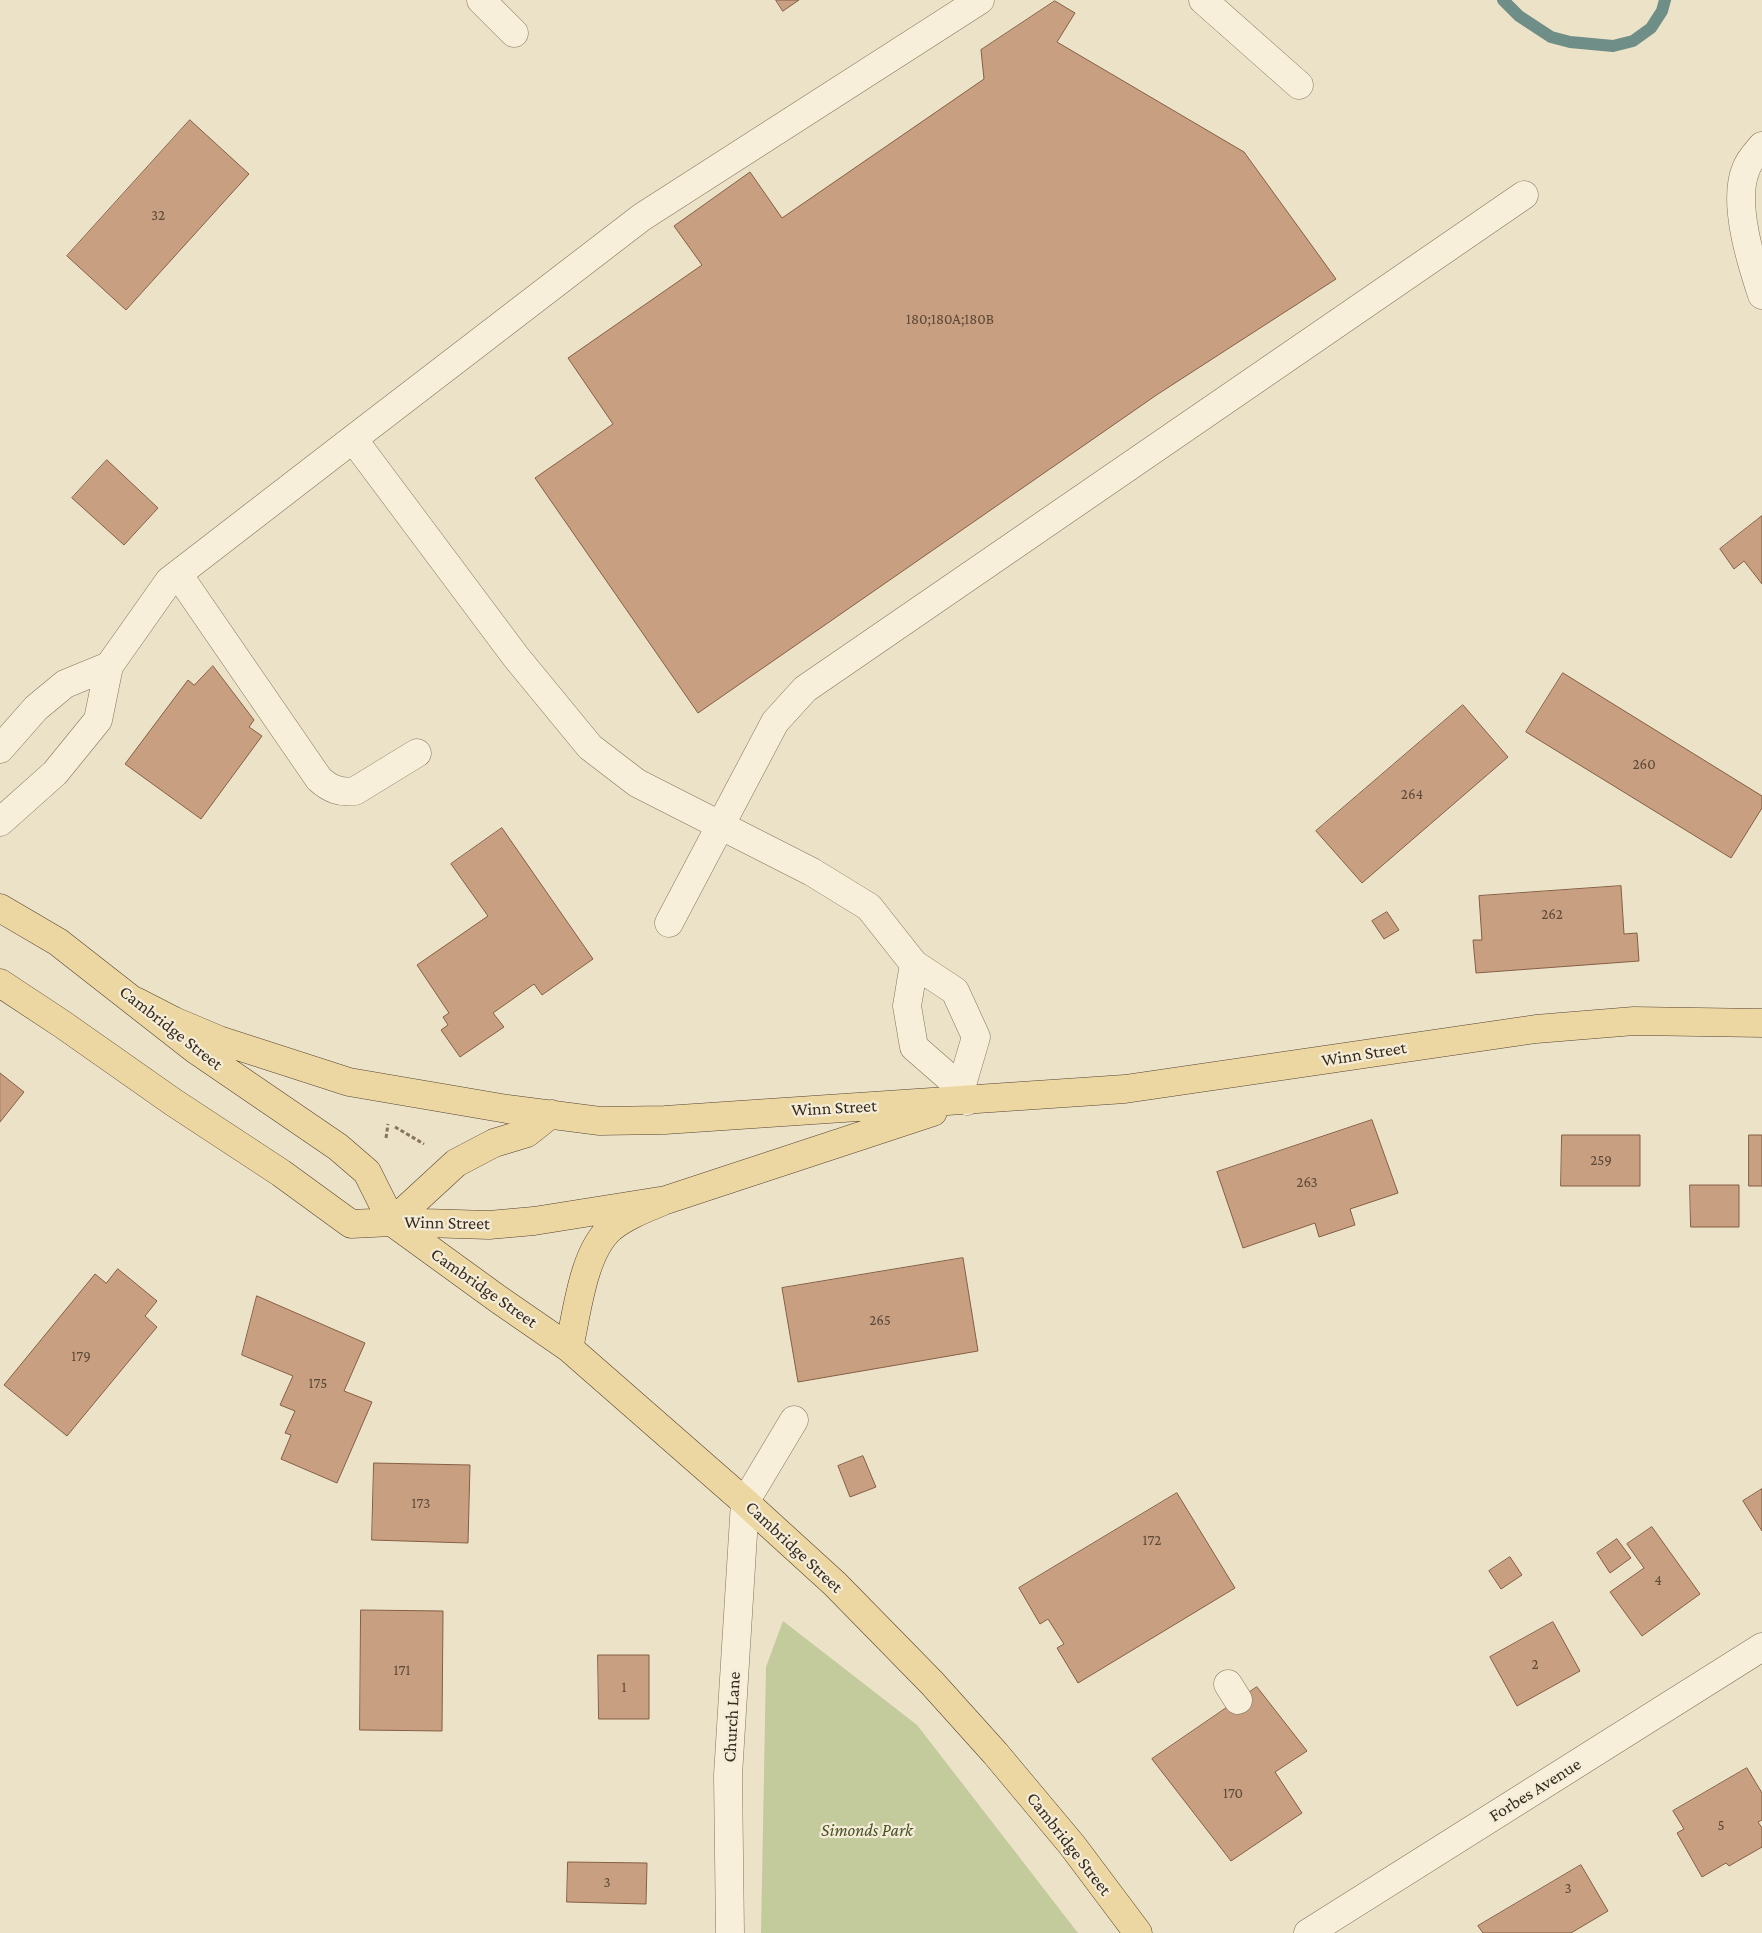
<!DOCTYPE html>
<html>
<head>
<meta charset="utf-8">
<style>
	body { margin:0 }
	canvas { display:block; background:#ece2c7 }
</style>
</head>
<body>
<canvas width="1762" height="1933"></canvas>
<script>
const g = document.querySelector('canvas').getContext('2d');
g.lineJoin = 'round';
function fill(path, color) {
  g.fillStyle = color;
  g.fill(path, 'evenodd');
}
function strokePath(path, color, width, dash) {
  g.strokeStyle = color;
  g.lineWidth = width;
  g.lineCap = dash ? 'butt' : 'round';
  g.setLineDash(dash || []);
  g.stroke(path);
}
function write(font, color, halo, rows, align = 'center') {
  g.font = font + ' "Crimson Pro",serif';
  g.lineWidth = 4.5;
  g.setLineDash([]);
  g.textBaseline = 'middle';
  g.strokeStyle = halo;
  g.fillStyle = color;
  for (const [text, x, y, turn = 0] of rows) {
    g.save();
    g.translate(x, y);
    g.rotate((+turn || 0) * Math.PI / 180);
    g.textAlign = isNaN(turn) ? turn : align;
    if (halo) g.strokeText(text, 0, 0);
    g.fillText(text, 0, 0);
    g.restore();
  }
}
fill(new Path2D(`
	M783,1621l134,104 161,208h-317l5,-266z`), '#c3ca9c');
strokePath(new Path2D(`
	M1503,0l16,16 32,21 19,5 43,4 20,-5 18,-13 11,-17 3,-11`), '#6f8e87', 12);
const building = new Path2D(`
	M776,0h23l-16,11z
	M1055,1l20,12 -18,29 187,110 92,127 -178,115 -460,319 -163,-235 78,-54 -45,-66 134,-93 -28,-39 76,-54 32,46 202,-139 -3,-29z
	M190,120l59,54 -123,136 -59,-54z
	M107,460l51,48 -34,37 -52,-47z
	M1762,516v68l-18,-23 -10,8 -14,-20z
	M213,666l41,54 -5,7 13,9 -61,83 -76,-55 63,-84 6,5z
	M1563,673l199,123v12l-31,50 -205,-126z
	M1463,705l45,52 -146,126 -46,-52z
	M502,828l91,131 -51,36 -8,-11 -41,29 11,14 -44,30 -19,-27 7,-5 -5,-8 6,-4 -32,-48 71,-49 -37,-52z
	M1621,886l3,48 13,-1 2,28 -163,12 -3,-33h9l-3,-44z
	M1387,912l12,18 -15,9 -12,-18z
	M0,1073l24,19 -24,30z
	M1372,1120l26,73 -48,16 5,16 -36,12 -4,-14 -72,25 -26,-76z
	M1562,1135h78v51h-79z
	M1749,1135h13v51h-13z
	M1690,1185h49v42h-48z
	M963,1258l15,93 -180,31 -16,-94z
	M118,1269l39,32 -12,15 12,11 -90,109 -63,-51 91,-111 11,9z
	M257,1296l108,47 -21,48 28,11 -35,81 -56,-24 10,-24 -6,-2 10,-22 -15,-6 13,-29 -51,-21z
	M863,1456l13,31 -26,10 -12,-31z
	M374,1463l96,2 -2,78 -96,-3z
	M1762,1489v42l-19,-30z
	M1177,1493l58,95 -157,95 -21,-35 7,-4 -16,-25 -8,5 -21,-36z
	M1652,1527l48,67 -58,42 -32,-44 34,-24 -17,-24z
	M1617,1539l14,19 -21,15 -13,-20z
	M1510,1557l12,18 -21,14 -12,-18z
	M361,1610l82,1 -1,120 -82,-1z
	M1553,1622l27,49 -63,35 -27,-49z
	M598,1655h51v64h-50z
	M1257,1687l50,64 -32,21 27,41 -71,48 -79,-102z
	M1747,1768l15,25v27l-4,2 4,6v19l-33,19 -3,-3 -24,14 -25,-44 7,-4 -11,-18z
	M568,1862l79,1 -1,41 -79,-2z
	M1581,1865l27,46 -37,22h-88l-5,-7z`);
fill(building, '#c89f80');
strokePath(building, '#855f45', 1);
const minor = new Path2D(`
	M481,0l33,33
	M1203,0l96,85
	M1762,146c-6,7 -13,14 -16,23 -14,33 5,93 16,126
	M353,439l289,-222 338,-217
	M178,574l141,205c11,10 21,14 36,12l62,-38
	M0,749l36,-41 29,-24 44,-18
	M0,822l55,-49 43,-53 11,-54 60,-85 184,-142 163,218 74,90 47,36 175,89 57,35 45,57 41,27 21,46 -15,51
	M669,923l106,-201 30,-33 719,-494
	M914,964l-7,42 7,41 47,41 6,13
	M1228,1684l10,16
	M730,1933l-2,-158 17,-273 49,-82
	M1308,1933l454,-286`);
const major = new Path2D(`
	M0,908l58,34 138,108 142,97 29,25 25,50 106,77 71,49 176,154 90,82 97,99 63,70 77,92 66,88
	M0,983l62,41 111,78 108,71 70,51 41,-2 97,3 45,-4 132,-21
	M135,1001l39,20 45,19 130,42 158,27 93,12 65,-1 460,-31 411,-60 98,-8 128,2
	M392,1222l64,-59 38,-20 33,-10 24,-19
	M569,1348c8,-35 14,-96 42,-120 16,-13 36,-20 55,-28l267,-88`);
strokePath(minor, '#87745e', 29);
strokePath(major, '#554331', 29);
strokePath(new Path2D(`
	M395,1127l29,17
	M386,1138l2,-14`), '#87745e', 3, [4, 2.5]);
strokePath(minor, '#f7efda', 28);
strokePath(major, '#ecd7a2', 28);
write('15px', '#5c4938', null, [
	["32",158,215],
	["180;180A;180B",950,319],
	["260",1644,764],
	["264",1412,794],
	["262",1552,914],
	["259",1601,1160],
	["263",1307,1182],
	["265",880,1320],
	["179",81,1356],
	["175",318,1383],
	["173",421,1503],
	["172",1152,1540],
	["4",1658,1580],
	["2",1535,1664],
	["171",402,1670],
	["1",624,1687],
	["170",1233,1793],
	["5",1721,1825],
	["3",607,1882],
	["3",1568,1888]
]);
write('18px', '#382c20', '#f4ecd7', [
	["Cambridge Street",171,1028,38],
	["Winn Street",1364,1054,-9],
	["Winn Street",834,1108,-3],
	["Winn Street",447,1223,1],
	["Cambridge Street",484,1288,35],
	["Cambridge Street",794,1547,43],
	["Church Lane",732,1717,-87],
	["Forbes Avenue",1535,1790,-32],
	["Cambridge Street",1069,1844,52]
]);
write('italic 18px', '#485328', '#f4ecd7', [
	["Simonds Park",867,1830]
]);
</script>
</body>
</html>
